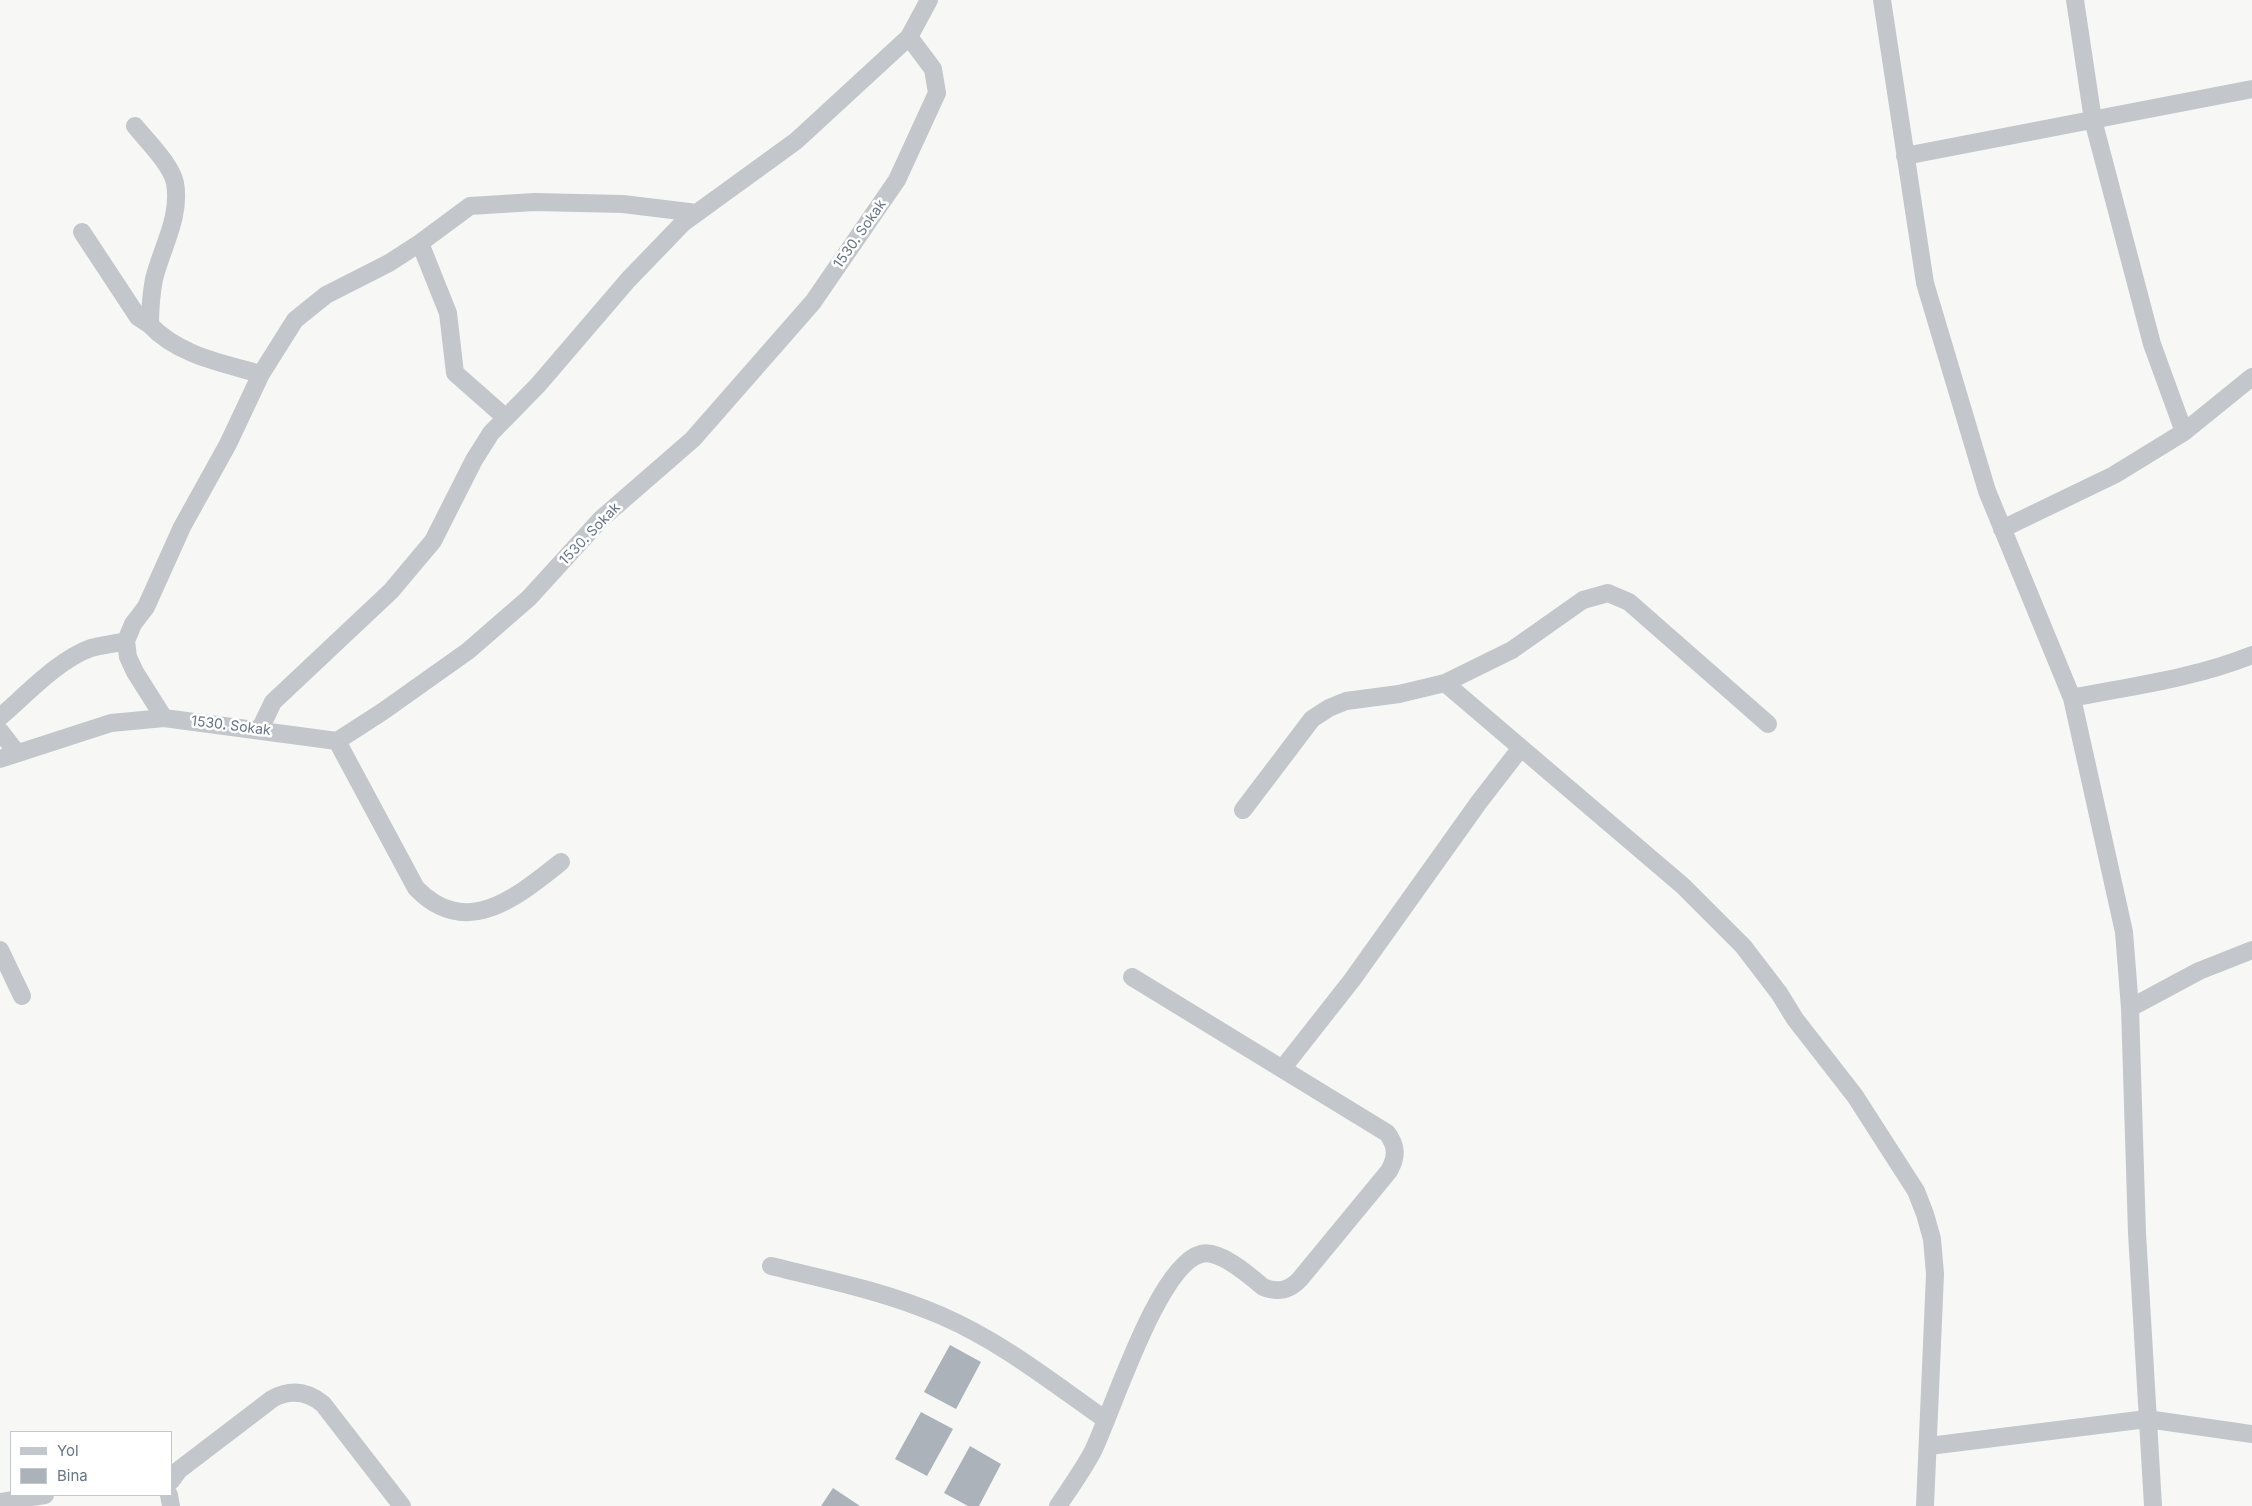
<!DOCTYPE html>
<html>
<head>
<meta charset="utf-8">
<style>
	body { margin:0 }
	#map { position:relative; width:2252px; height:1506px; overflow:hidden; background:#f7f8f5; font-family:Inter,sans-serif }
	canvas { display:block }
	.legend { position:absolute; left:10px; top:1431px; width:162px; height:65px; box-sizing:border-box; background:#fff; border:1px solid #c3c8ce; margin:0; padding:6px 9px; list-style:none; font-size:15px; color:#687585 }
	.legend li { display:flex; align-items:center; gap:10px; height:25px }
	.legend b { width:25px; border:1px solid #c3c8ce }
</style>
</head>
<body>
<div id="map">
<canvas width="2252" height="1506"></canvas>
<ul class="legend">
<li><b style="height:6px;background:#c3c6ca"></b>Yol</li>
<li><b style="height:14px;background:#acb2b9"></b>Bina</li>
</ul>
</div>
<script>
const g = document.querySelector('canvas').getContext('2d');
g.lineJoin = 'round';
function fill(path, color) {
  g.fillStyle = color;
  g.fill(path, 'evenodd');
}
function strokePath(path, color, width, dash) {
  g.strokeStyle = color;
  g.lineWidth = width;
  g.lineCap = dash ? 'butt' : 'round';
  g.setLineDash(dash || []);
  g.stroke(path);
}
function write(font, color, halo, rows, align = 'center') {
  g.font = font + ' Inter,sans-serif';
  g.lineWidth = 5;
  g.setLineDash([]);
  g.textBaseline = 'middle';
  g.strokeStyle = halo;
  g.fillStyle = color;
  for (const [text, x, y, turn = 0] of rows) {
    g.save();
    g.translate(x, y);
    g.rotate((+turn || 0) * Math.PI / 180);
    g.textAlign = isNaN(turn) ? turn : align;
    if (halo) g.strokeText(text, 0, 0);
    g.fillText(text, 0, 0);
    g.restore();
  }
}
fill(new Path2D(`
	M950,1345l31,17 -25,47 -32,-17z
	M921,1412l32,17 -26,47 -32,-17z
	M970,1446l31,18 -22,42h-11l-24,-13z
	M833,1488l27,18h-39z`), '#acb2b9');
strokePath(new Path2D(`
	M1882,0l43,283 62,208 85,207 52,234 6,76 7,225 16,273
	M2075,0l18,120 59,224 32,88
	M135,126c12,15 36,38 40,57 6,34 -13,64 -21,96 -3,16 -4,30 -4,46 28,30 72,38 111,49
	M1905,156l347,-67
	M82,232l56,85 12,8
	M420,243l28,70 7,60 51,45
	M2002,529l112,-54 70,-43 68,-55
	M1445,683l238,203 60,60 36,47 16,26 60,77 61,95 9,23 7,25 3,35 -10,232
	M2072,698c60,-12 123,-20 180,-43
	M0,717c26,-22 59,-58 91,-69 11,-3 23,-4 35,-7
	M164,718l-29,-46 -7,-15 -2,-16 7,-17 13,-17 36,-80 46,-83 33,-70 34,-54 31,-25 63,-32 31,-20 50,-37 64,-4 89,2 74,9
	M260,729l13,-27 118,-111 42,-50 41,-81 17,-27 47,-48 90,-105 55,-57 113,-82 113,-104
	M0,731l17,22
	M337,741l79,147c50,52 101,9 145,-26
	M0,759l111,-36 53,-5 173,23 45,-29 86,-61 61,-53 72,-79 92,-80 120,-137 84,-122 40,-87 -4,-24 -24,-32 20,-37
	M1243,810l69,-91 17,-11 17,-7 53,-7 46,-11 67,-33 71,-50 25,-7 21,9 139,122
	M0,950l22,46
	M2130,1008l69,-37 53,-21
	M1282,1069l70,-89 127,-178 41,-53
	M771,1266c58,14 116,26 171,50 60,26 111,67 164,104
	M1929,1446l218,-27 105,15
	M171,1481l8,-11 93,-71c18,-10 35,-8 51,5l79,102
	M169,1495l2,11
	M0,1502l45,-7
	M1058,1506c12,-18 25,-36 35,-55 20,-41 65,-186 108,-197 18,-5 48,21 62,33 15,6 26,4 37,-8l89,-108c8,-14 8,-25 -2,-38l-255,-156`), '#c3c6ca', 18);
write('14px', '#687585', '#fff', [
	["1530. Sokak",860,234,-55],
	["1530. Sokak",590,534,-46],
	["1530. Sokak",231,726,7]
]);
</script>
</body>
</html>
